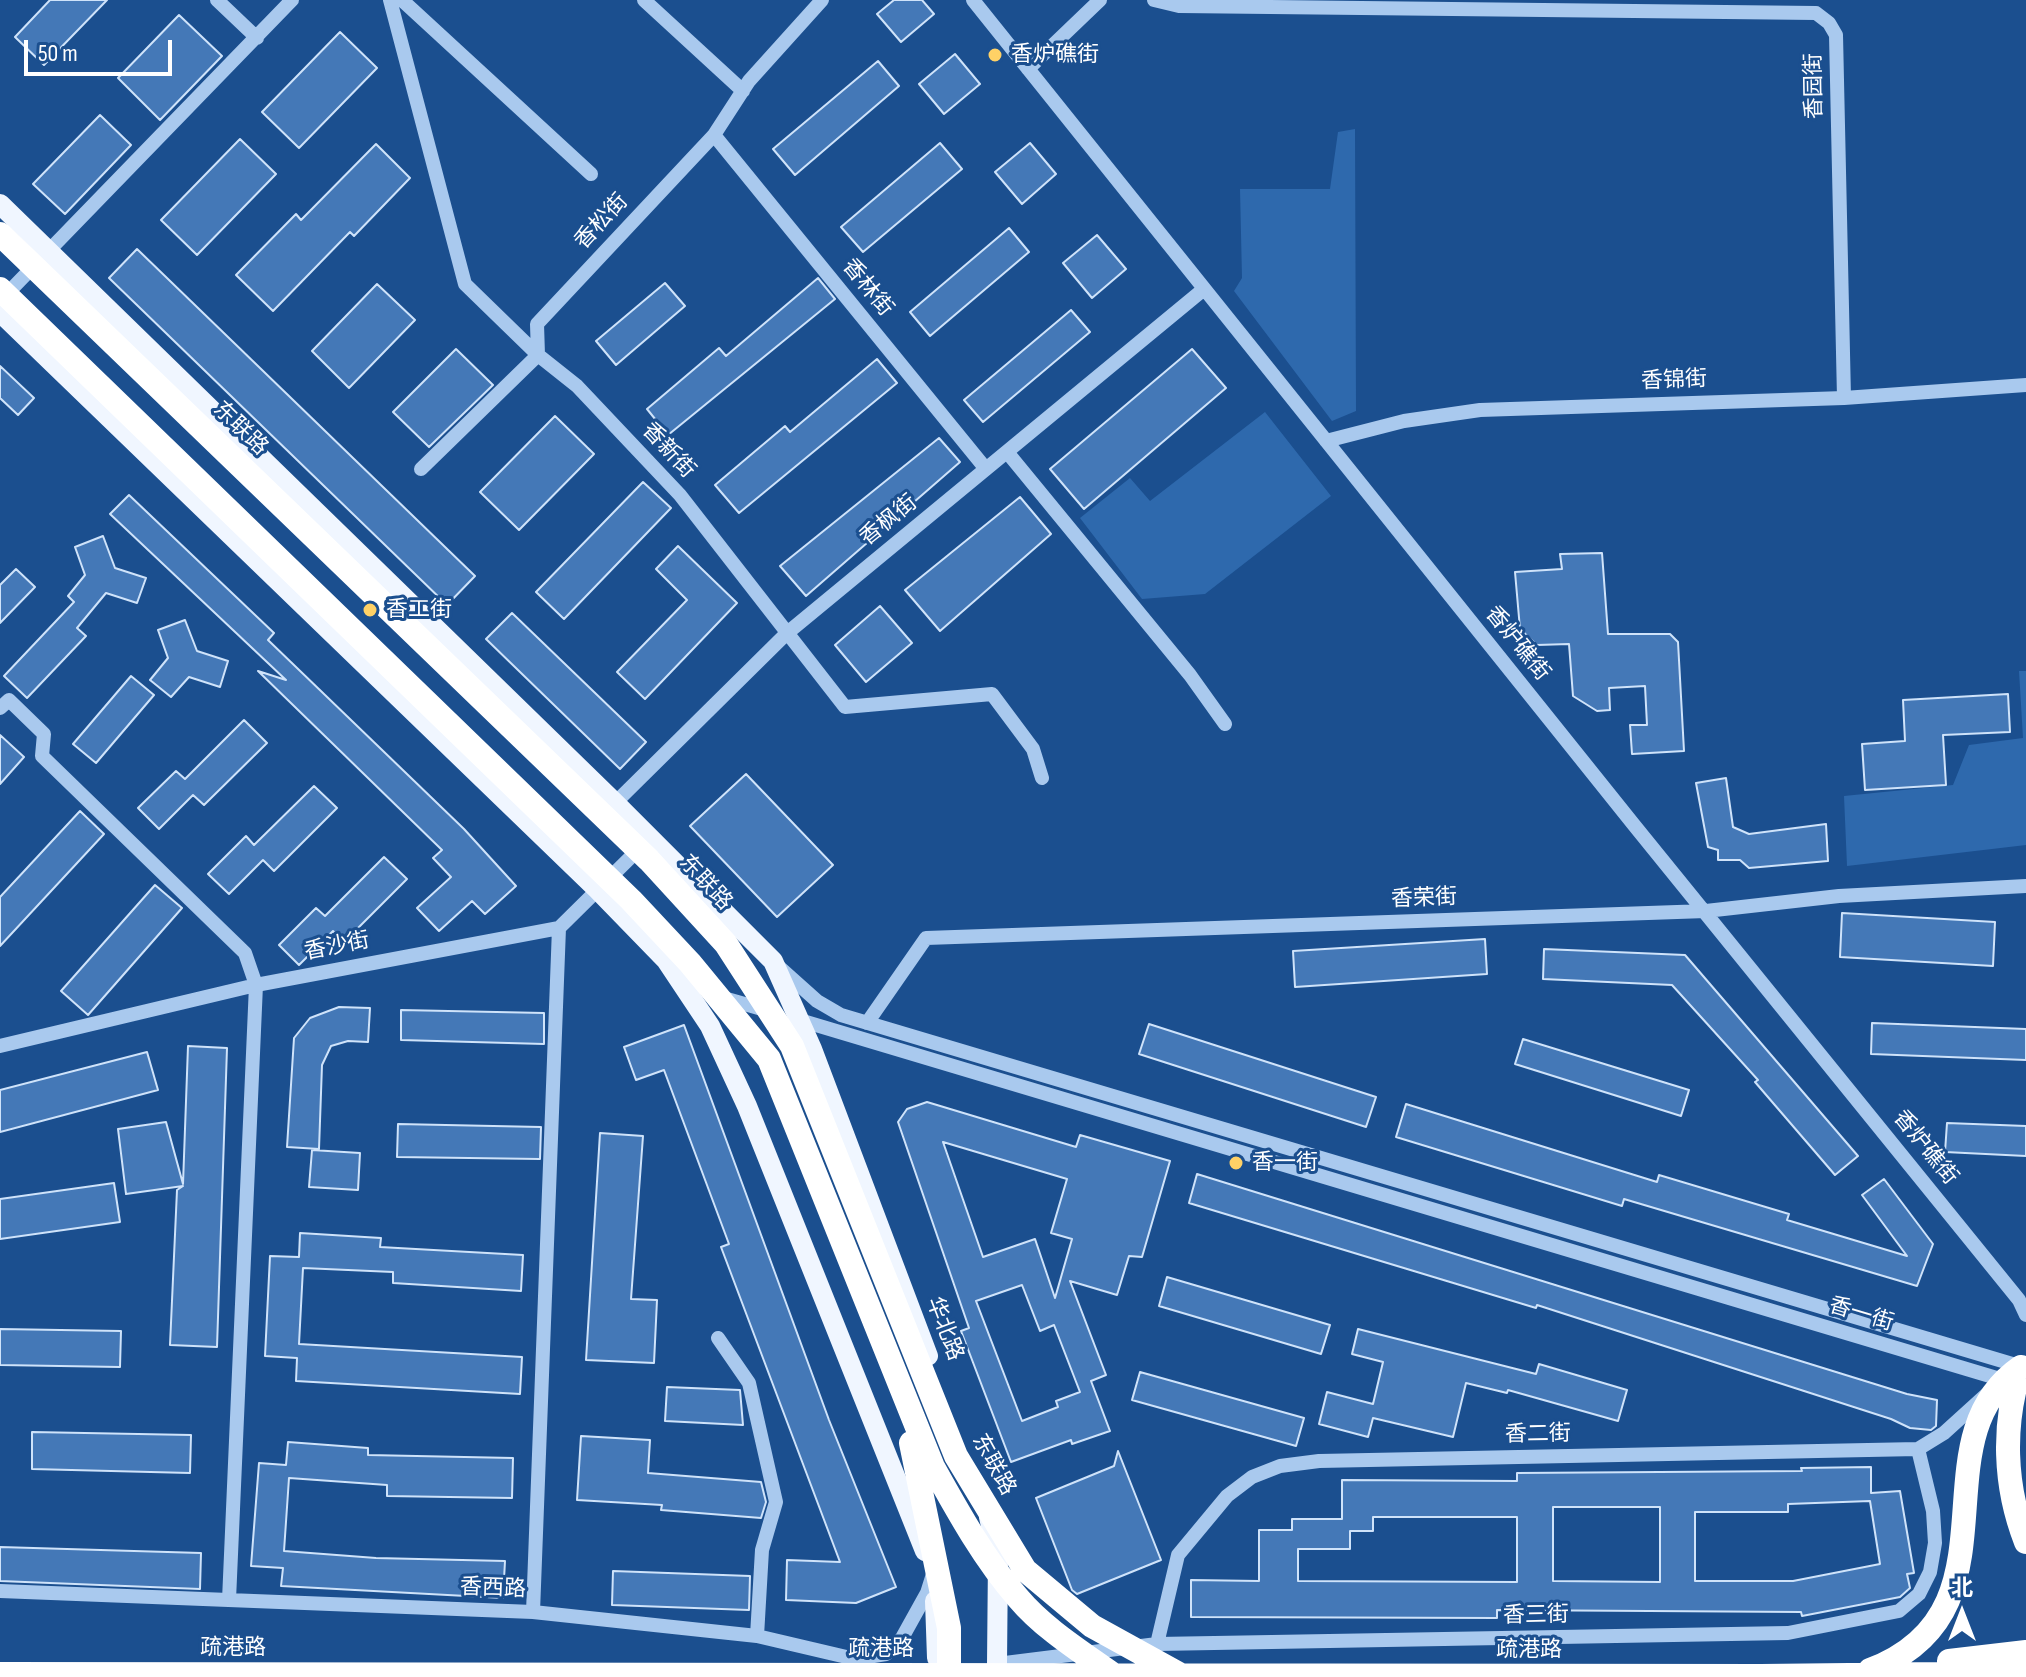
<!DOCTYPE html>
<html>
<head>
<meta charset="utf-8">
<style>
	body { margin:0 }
	#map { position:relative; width:2026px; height:1677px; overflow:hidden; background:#1b4f8f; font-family:"Sofia Sans Condensed","Noto Sans SC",sans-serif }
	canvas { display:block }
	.north { position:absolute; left:1922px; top:1573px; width:80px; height:80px; -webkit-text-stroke:6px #1b4f8f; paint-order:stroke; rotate:0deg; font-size:22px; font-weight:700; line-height:32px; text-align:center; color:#fff }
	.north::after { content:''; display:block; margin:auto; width:28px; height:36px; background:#fff; clip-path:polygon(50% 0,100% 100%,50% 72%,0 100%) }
	.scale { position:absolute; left:24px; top:40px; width:148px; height:36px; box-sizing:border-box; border:4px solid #fff; border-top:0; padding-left:10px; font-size:24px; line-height:28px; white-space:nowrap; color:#fff; -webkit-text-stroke:6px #1b4f8f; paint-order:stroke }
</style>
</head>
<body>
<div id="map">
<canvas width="2026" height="1677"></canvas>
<div class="north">北</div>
<div class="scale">50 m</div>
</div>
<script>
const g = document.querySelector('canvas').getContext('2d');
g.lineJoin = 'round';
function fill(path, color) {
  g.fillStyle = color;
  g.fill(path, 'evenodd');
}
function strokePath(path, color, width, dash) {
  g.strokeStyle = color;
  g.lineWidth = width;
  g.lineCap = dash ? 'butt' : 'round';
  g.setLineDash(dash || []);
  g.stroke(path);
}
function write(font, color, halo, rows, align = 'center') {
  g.font = font + ' "Sofia Sans Condensed","Noto Sans SC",sans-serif';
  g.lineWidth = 6;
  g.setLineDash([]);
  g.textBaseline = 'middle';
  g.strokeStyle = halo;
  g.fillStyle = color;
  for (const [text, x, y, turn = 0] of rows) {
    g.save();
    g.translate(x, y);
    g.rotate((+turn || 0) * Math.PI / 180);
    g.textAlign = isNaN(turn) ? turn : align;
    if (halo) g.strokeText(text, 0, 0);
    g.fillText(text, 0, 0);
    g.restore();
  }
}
fill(new Path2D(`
	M1355,129l1,282 -24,10 -98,-130 8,-13 -2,-89h90l8,-57z
	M1265,412l66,84 -126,98 -63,5 -62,-81 50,-40 20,23z
	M2019,671h7v174l-179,21 -3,-70 109,-11 16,-40 54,-7z`), '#2e69ad');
const building = new Path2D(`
	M50,0h57l-63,65 -29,-28z
	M894,0h28l12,14 -33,28 -24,-28z
	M179,15l43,41 -62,64 -42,-42z
	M340,32l37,36 -78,80 -37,-36z
	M955,54l25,30 -36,30 -25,-30z
	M878,61l21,25 -104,89 -22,-26z
	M100,115l31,30 -66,69 -32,-30z
	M240,139l36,35 -79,81 -36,-35z
	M940,143l22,26 -99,83 -22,-25z
	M1030,143l26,31 -34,30 -27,-32z
	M376,144l34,34 -56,58 -4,-4 -77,79 -37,-36 60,-61 5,6z
	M1009,228l20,24 -99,84 -20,-24z
	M1097,235l29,34 -34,29 -29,-35z
	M137,249l338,327 -28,29 -338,-327z
	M818,278l17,21 -167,136 -21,-26 72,-61 7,8z
	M665,283l20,23 -69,59 -20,-24z
	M377,284l38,36 -66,68 -37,-37z
	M1071,310l19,22 -107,90 -19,-22z
	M456,349l37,36 -64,62 -36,-35z
	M1192,349l34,39 -142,121 -34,-40z
	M877,359l20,24 -158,130 -24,-28 70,-59 5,6z
	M0,366l34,32 -16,17 -18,-17z
	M555,416l39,38 -75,76 -39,-38z
	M939,438l21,24 -154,134 -26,-30z
	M643,482l28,26 -107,111 -28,-27z
	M129,495l145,138 -6,7 196,189 52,57 -31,28 -13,-13 -33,30 -22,-23 34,-31 -18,-19 9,-8 -184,-179 28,9 -176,-166z
	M1020,497l31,37 -111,97 -35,-41z
	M103,536l12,32 31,10 -9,25 -31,-10 -29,35 9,8 -59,62 -23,-22 70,-74 -6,-6 17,-21 -10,-28z
	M678,546l59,57 -92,96 -28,-27 70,-72 -31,-31z
	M1602,553l6,81h62l8,8 6,109 -52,3 -2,-29h17l-2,-39 -36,2 1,22 -13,1 -24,-15 -4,-52 -32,1 -17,-16 -5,-57 47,-3 -2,-15z
	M16,569l19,18 -35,36v-38z
	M880,606l32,37 -46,39 -31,-37z
	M512,613l134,129 -26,27 -134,-130z
	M185,620l12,31 31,10 -8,26 -31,-10 -18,20 -21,-17 18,-22 -10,-28z
	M131,676l23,19 -58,68 -23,-19z
	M2008,694l2,38 -67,3 3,50 -81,5 -3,-46 43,-3 -2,-41z
	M244,720l23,23 -63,62 -11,-10 -34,34 -21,-21 38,-37 9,8z
	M0,735l24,22 -24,27z
	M746,774l87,91 -56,52 -87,-91z
	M1726,778l7,49 16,7 77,-10 2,37 -79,7 -9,-8h-22v-10l-10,-3 -12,-64z
	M314,786l23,22 -63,63 -11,-11 -34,34 -21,-20 38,-38 8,9z
	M80,811l24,23 -104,112v-49z
	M384,857l23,22 -63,63 -11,-11 -34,34 -20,-20 37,-37 9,8z
	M155,885l27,23 -94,107 -27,-24z
	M1842,913l153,9 -2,44 -153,-9z
	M1485,939l2,35 -192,13 -2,-36z
	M1544,949l141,6 173,201 -23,19 -80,-93 3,-2 -86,-95 -129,-6z
	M339,1007l31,1 -2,34 -20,-1 -17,5 -9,19 -3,84 -32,-2 7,-109 16,-20z
	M401,1010l143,3v31l-143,-4z
	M1872,1023l154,6v31l-155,-6z
	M1149,1024l227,73 -10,30 -227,-73z
	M684,1025l145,395 67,167 -40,16 -70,-3 1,-40 53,2 -119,-315 8,-3 -65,-174 -28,10 -12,-33z
	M1523,1039l166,51 -8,26 -166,-52z
	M188,1046l39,2 -10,299 -47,-2 7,-155 6,-4 -57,8 -8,-65 48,-7 17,62z
	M147,1052l11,38 -158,42v-42z
	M927,1102l149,45 4,-12 90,26 -28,96 -13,-1 -12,39 -47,-14 36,94 -15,6 19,50 -38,13 -1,-4 -60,22 -50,-131 8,-3 -71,-206 9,-13zM943,1142l124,37 -16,54 21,6 -17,59 -20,-59 -52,18zM1022,1285l18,46 14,-6 26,67 -24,9 2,6 -36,14 -46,-120z
	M1406,1104l251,78 2,-7 130,39 -2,6 120,36 -45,-61 22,-16 49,65 -16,42 -293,-87 -2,7 -226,-69z
	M1947,1123l79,3v30l-81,-4z
	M398,1124l143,3 -1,32 -143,-2z
	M600,1133l43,3 -12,163 26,1 -3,63 -68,-3z
	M312,1150l48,3 -2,37 -49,-3z
	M1197,1174l710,220 30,6 -1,26 -5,4 -21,-2 -19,-9 -354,-114 -1,3 -347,-105z
	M114,1183l6,39 -120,17v-40z
	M300,1233l81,5 -1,9 143,8 -2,36 -128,-8v-11l-90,-4 -4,76 223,13 -2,37 -224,-13 1,-23 -32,-2 5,-100 29,1z
	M1167,1277l163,48 -9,29 -162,-48z
	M0,1329l121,2 -1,36 -120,-2z
	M1358,1329l178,45 3,-10 88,26 -9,31 -110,-31 -1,3 -41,-10 -13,54 -80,-19 -5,19 -49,-13 8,-32 46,12 10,-42 -31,-8z
	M1140,1372l164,46 -8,28 -164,-46z
	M667,1387l73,3 3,35 -78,-4z
	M32,1432l159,3 -1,38 -158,-4z
	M581,1436l69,4 -2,33 113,9 5,20 -5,16 -100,-8 1,-5 -85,-5z
	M288,1442l80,6v7l145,3 -1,40 -125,-2v-11l-98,-7 -5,73 92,7 129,3 -2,37 -222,-12 2,-18 -32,-2 8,-103 27,2z
	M1118,1451l43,109 -84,34 -5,-4 -36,-92 78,-32z
	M1871,1467v26l29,-2 14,82 -7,1 3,14 -10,9 -98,19 -1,-4 -304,-2v8l-306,-1v-37l68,1v-51h33v-11h50v-39l175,1v-8l285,-2 -1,-3zM1870,1501l10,63 -87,17h-98v-69h93v-8zM1553,1507h107v75l-107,-1zM1373,1517h144v65l-219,-1v-32h52v-18h23z
	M0,1547l201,6 -1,36 -200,-8z
	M613,1571l137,5 -1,34 -137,-5z`);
fill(building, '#4478b7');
strokePath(building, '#cfe3fa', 2);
strokePath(new Path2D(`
	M217,0l40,38
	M390,0l75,284 73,71 39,31 103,109 165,212 147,-13 41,55 9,29
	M402,0l189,174
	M644,0l99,91
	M973,0l661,825 385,475 7,15
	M1154,0l25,6 637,7 13,10 7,12 8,363
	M1028,69l72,-69
	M714,135l272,334
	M3,298l289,-298
	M1326,441l78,-20 76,-11 364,-12 182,-13
	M1007,452l183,223 35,49
	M421,469l117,-114 -1,-31 177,-189 35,-54 73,-81
	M0,708l9,-8 35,34 -2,22 203,197 11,32 -27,615
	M615,803l171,-169 418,-345
	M779,967l38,34 24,14 1185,353
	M720,997l49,14
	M796,1019l1214,363
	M867,1023l59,-85 780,-27 133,-15 187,-10
	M0,1046l256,-61 303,-57 83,-82
	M718,1338l31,45 27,119 -14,48 -5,86
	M0,1591l533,21 224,24 98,23 31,-5 16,-16 25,-45 6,-19
	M533,1612l26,-684
	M1157,1644l21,-89 49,-59 25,-19 28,-11 39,-5 599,-12 26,-16 43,-39
	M997,1664l160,-20 631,-11 111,-22 20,-17 11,-22 5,-29 -2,-32 -15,-62`), '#a9c9ee', 14);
strokePath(new Path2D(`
	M0,204l615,599 158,158 39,88 116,307
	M0,312l597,577 69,71 44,66 37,80 178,445
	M989,1517l9,40 -1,107
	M935,1601l2,57`), '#f0f6ff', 20);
strokePath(new Path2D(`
	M0,234l649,626 77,84 66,102 164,410 69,114 67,56 87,48
	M0,289l631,611 59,63 79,96 164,408c25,45 51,92 85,131 26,31 65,55 97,78
	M2021,1367c-19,57 -17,119 5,175
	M911,1443l38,185v49
	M1949,1661l77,-9
	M1870,1670c156,-59 43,-229 151,-303
	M0,1674l1761,2 265,-3`), '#fff', 24);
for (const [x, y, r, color] of [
	[995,55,8,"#ffd166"],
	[370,610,8,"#ffd166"],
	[1236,1163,8,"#ffd166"]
]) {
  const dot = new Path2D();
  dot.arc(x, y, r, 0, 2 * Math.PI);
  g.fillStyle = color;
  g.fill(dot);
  strokePath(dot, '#1b4f8f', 3);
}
write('22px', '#fff', '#1b4f8f', [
	["香炉礁街",1011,55],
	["香工街",386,610],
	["香一街",1252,1163]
], 'left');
write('22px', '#fff', '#1b4f8f', [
	["香园街",1815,86,-91],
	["香松街",602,222,-47],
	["香林街",867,288,51],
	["香锦街",1674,381,-2],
	["东联路",240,429,44],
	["香新街",668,451,47],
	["香枫街",889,521,-39],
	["香炉礁街",1517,644,51],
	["东联路",705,883,47],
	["香荣街",1424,899,-2],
	["香沙街",337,947,-11],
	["香炉礁街",1925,1148,51],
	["香一街",1861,1315,17],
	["华北路",944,1329,69],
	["香二街",1538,1435,-1],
	["东联路",993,1465,61],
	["香西路",493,1589,2],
	["香三街",1536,1616,-1],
	["疏港路",233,1648],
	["疏港路",881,1649],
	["疏港路",1529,1650]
]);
</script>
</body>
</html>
